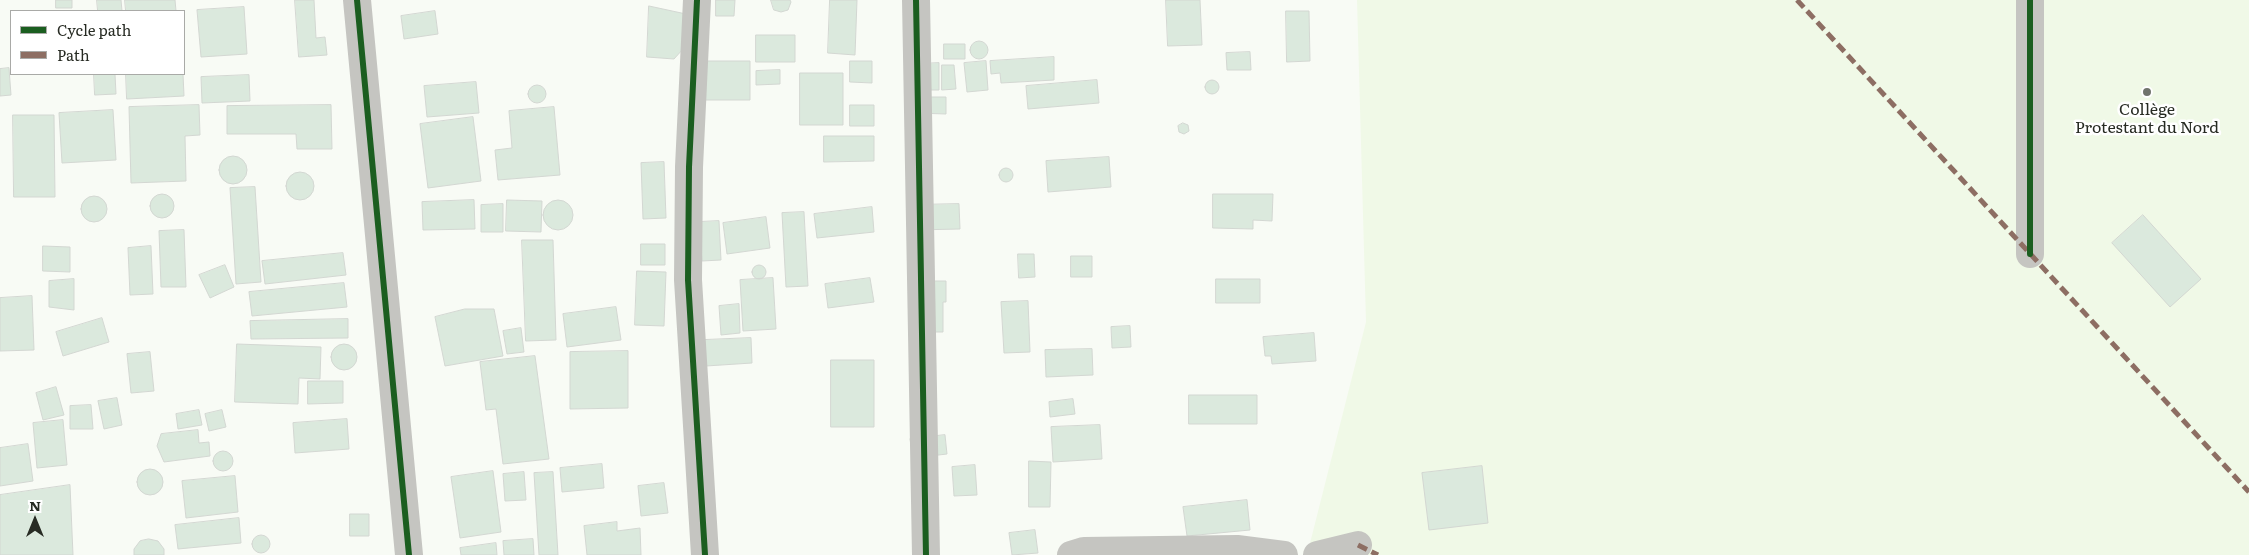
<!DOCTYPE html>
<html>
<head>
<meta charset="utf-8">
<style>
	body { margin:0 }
	#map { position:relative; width:2249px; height:555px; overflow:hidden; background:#f8fbf5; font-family:Literata,serif }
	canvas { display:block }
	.legend { position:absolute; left:10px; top:10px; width:175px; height:65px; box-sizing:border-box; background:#fff; border:1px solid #a9aaa7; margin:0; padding:6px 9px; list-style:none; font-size:15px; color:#272b23 }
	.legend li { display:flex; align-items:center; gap:10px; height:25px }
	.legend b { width:25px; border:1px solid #a9aaa7 }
	.north { position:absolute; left:10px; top:495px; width:50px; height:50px; -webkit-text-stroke:4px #fff; paint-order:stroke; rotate:0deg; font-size:14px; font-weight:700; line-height:20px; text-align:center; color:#272b23 }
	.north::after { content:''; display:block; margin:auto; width:18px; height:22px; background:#272b23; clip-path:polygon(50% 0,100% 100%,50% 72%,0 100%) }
</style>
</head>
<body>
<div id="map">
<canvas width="2249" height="555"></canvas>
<ul class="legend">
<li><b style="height:6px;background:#1b5e20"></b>Cycle path</li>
<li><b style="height:6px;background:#8d6e63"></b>Path</li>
</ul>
<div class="north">N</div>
</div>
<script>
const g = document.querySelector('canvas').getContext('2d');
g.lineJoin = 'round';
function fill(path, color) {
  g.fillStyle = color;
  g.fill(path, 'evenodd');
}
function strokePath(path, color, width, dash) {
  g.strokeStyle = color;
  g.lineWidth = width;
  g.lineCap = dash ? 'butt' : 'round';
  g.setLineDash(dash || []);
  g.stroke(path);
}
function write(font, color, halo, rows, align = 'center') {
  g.font = font + ' Literata,serif';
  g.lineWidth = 5;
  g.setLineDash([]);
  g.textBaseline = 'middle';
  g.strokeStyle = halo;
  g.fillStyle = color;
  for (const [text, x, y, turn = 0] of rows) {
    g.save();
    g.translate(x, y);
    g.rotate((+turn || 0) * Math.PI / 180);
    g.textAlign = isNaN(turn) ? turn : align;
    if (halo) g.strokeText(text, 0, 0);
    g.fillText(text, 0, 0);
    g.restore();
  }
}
fill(new Path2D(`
	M1357,0h892v555h-942l59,-233z`), '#f0f9e7');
const building = new Path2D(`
	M56,0h16v8h-16z
	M97,0h24l1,11h-24z
	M125,0h50l1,11h-50z
	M295,0h19l2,38 9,-1 2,18 -28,2z
	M716,0h19l-1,16h-18z
	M771,0h19l1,2 -3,8 -7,2 -7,-2z
	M830,0h27l-2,55 -27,-2z
	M1166,0h34l2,45 -34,1z
	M649,6l37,8 -3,35 -9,10 -27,-2z
	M244,7l3,47 -46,3 -4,-47z
	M435,11l3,23 -34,5 -3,-23z
	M1286,11h23l1,50 -23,1z
	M756,35h39v27h-39z
	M970 50a9 9 0 1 1 18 0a9 9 0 1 1-18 0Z
	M944,44h21v15h-21z
	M1250,52l1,18h-24l-1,-17z
	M1054,57v23l-53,3 -1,-10 -9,1 -1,-13z
	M706,61h44v39h-44z
	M850,61h22v22l-22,-1z
	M986,61l2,29 -21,2 -3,-29z
	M939,63v27h-19v-26z
	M942,65h12l2,24 -14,1z
	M9,68l2,27 -11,1v-27z
	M780,70v14l-24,1v-14z
	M800,73h43v52h-43z
	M94,74h21l1,20 -21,1z
	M126,74h57l1,22 -57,3z
	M249,75l1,26 -48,2 -1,-26z
	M1097,80l2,23 -71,6 -2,-23z
	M1205 87a7 7 0 1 1 14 0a7 7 0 1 1-14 0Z
	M476,82l3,31 -52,4 -3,-31z
	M528 94a9 9 0 1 1 18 0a9 9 0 1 1-18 0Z
	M917,97h29v17l-30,-1z
	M199,105l1,30 -15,1 1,45 -55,2 -2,-76z
	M331,105l1,44h-35l-1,-15h-69v-28z
	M850,105h24v21h-24z
	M554,107l6,68 -62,5 -3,-30 17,-2 -3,-37z
	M113,110l3,50 -54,3 -3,-50z
	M13,115h41l1,82h-41z
	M473,117l8,64 -53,7 -8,-64z
	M1183,123l5,2 1,6 -5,3 -5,-2 -1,-6z
	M824,136h50v25l-50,1z
	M219 170a14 14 0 1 1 28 0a14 14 0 1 1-28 0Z
	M1109,157l2,30 -63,5 -2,-31z
	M664,162l2,56 -23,1 -2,-56z
	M999 175a7 7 0 1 1 14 0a7 7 0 1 1-14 0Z
	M286 186a14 14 0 1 1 28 0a14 14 0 1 1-28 0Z
	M255,187l6,95 -25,2 -6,-96z
	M150 206a12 12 0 1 1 24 0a12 12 0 1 1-24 0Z
	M1213,194h60l-1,27 -19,-1v9l-40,-1z
	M81 209a13 13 0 1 1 26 0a13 13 0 1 1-26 0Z
	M474,200l1,29 -52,1 -1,-28z
	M507,200l35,1 -1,31 -35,-1z
	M543 215a15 15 0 1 1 30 0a15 15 0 1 1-30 0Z
	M503,204v28h-22v-27z
	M959,204l1,25 -46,1v-25z
	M872,207l2,25 -57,6 -3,-24z
	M804,212l4,74 -22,1 -4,-74z
	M2143,215l58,64 -31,28 -58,-64z
	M766,217l4,31 -43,6 -4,-31z
	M719,221l2,39 -19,1 -3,-39z
	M184,230l2,57h-25l-2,-56z
	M522,240h31l3,100 -30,1z
	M641,244h24v21h-24z
	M43,246l27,1v25l-27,-1z
	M151,246l2,48 -23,1 -2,-47z
	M343,253l3,22 -81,9 -3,-23z
	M1018,254h16l1,23 -16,1z
	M1071,256h21v21h-21z
	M225,265l9,22 -24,11 -11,-23z
	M752 272a7 7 0 1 1 14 0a7 7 0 1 1-14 0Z
	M637,271l29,1 -2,54 -29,-1z
	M773,278l3,51 -33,2 -3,-51z
	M870,278l4,24 -46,6 -3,-24z
	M74,279v31l-25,-3v-26z
	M1216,279h44v24h-44z
	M915,281h31v21h-3v30h-28z
	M344,283l3,24 -95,9 -3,-24z
	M32,296l2,54 -34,1v-53z
	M1028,301l2,51 -26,1 -3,-51z
	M739,304l1,29 -19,2 -2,-29z
	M616,307l5,33 -54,7 -4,-33z
	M465,309h29l9,47 -58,10 -10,-49z
	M102,318l7,24 -46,14 -7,-24z
	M348,319v19l-97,1 -1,-18z
	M1130,326l1,21 -19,1 -1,-21z
	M521,328l3,24 -17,2 -4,-23z
	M1314,333l2,28 -44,3 -1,-8h-6l-2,-19z
	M751,338l1,25 -46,3 -2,-26z
	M331 357a13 13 0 1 1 26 0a13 13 0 1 1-26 0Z
	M237,344l84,3 -1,32 -21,-1 -1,26 -63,-2z
	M1092,349l1,26 -47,2 -1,-27z
	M628,351v57l-58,1v-57z
	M150,352l4,39 -23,2 -4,-39z
	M535,356l14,103 -46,5 -7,-55 -10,1 -6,-48z
	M831,360h43v67h-43z
	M308,381h35v22l-35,1z
	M56,387l8,28 -21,5 -7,-27z
	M1189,395h68v29h-68z
	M117,398l5,27 -18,4 -6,-28z
	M1073,399l2,15 -25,3 -1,-15z
	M91,405l2,24h-23v-23z
	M199,410l3,15 -24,4 -2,-15z
	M222,410l4,17 -17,4 -4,-17z
	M347,419l2,30 -54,4 -2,-30z
	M63,420l4,45 -30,3 -4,-45z
	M1100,425l2,34 -49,3 -2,-35z
	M198,430l1,13 10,-1 1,14 -46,6 -7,-16 4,-12z
	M945,435l2,19 -34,4 -3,-19z
	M28,444l5,37 -33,5v-38z
	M213 461a10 10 0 1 1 20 0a10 10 0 1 1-20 0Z
	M1029,461l22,1 -1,45h-21z
	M602,464l2,24 -42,4 -2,-24z
	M975,465l2,30 -23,1 -2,-29z
	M1482,466l6,57 -59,7 -7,-57z
	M137 482a13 13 0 1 1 26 0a13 13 0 1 1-26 0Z
	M493,471l8,61 -41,6 -9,-61z
	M524,472l2,28 -21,1 -2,-27z
	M553,472l5,83h-19l-5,-82z
	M235,476l3,36 -52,6 -4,-37z
	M664,483l4,30 -27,3 -3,-30z
	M70,485l3,70h-73v-60z
	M1247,500l3,30 -63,6 -4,-29z
	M350,514h19v22h-19z
	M239,518l2,25 -63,6 -3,-24z
	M617,522v9l23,-3 1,27h-54l-3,-29z
	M1035,530l3,23 -26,2 -3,-22z
	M252 544a9 9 0 1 1 18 0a9 9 0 1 1-18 0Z
	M149,539l9,2 6,8v6h-30v-6l6,-8z
	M533,539l1,16h-30l-1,-14z
	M496,543l1,12h-36l-1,-7z`);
fill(building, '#dbe9dd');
strokePath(building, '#d3d7d2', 1);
strokePath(new Path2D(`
	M357,0l52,555
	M697,0l-8,167 -1,113 17,275
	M916,0l10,555
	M2030,254v-254
	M1071,555l13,-4 153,-2 47,6
	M1317,555l41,-10`), '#c5c5c1', 28);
strokePath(new Path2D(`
	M1797,0l452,492
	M1358,545l20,10`), '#8d6e63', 5, [10, 5]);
strokePath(new Path2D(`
	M357,0l52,555
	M697,0l-8,167 -1,113 17,275
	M916,0l10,555
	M2030,254v-254`), '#1b5e20', 6);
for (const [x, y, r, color] of [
	[2147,92,5,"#70746c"]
]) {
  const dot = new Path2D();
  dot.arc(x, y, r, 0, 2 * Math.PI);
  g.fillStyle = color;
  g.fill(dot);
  strokePath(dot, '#fff', 2);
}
write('16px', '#272b23', '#fff', [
	["Collège",2147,110],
	["Protestant du Nord",2147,128]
]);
</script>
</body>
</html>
